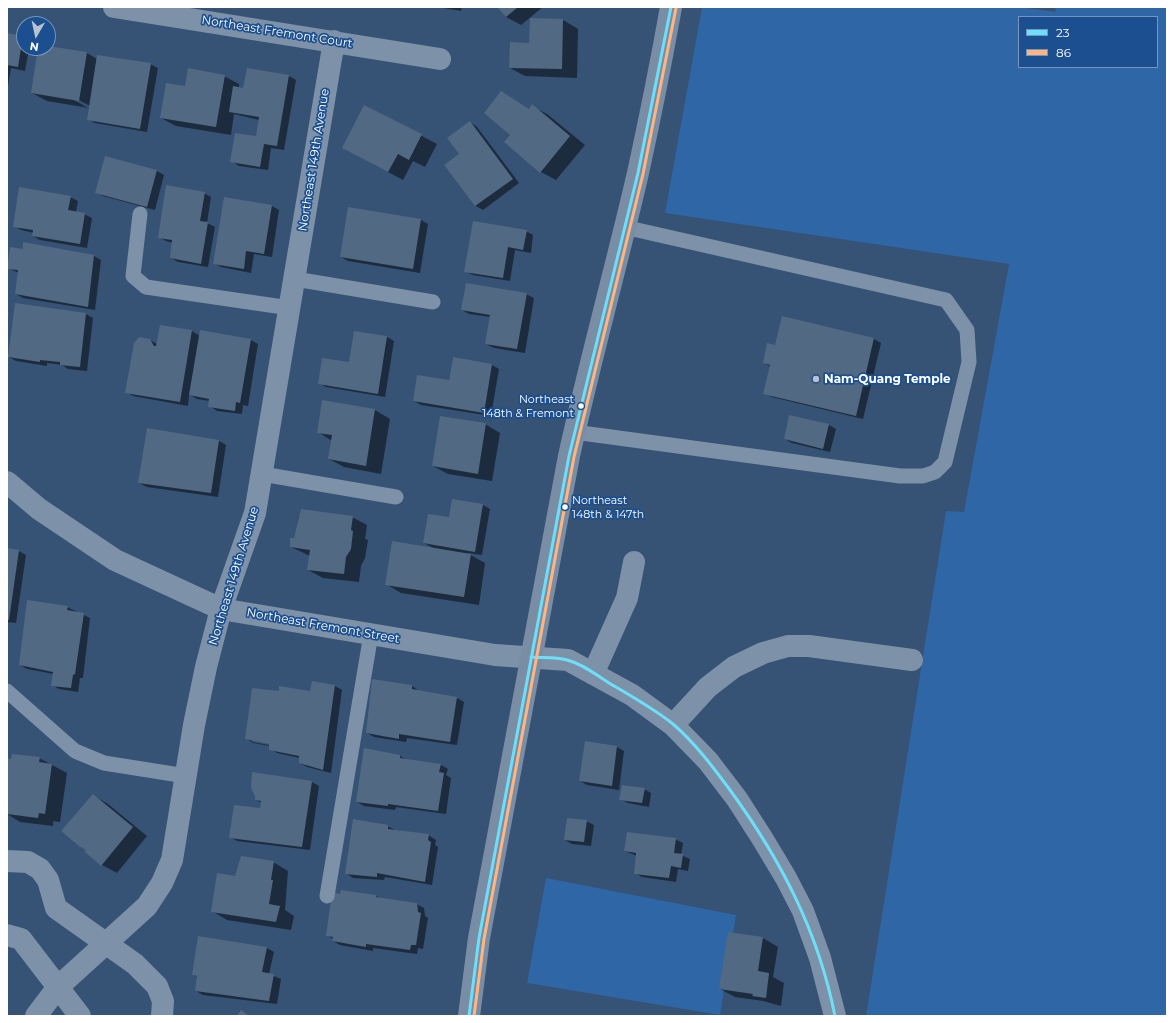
<!DOCTYPE html>
<html>
<head>
<meta charset="utf-8">
<style>
	body { margin:0 }
	#map { position:relative; width:1174px; height:1023px; overflow:hidden; background:#365274; font-family:Montserrat,sans-serif }
	canvas { display:block }
	.frame { position:absolute; inset:0; border:8px solid #fff; pointer-events:none }
	.legend { position:absolute; left:1018px; top:16px; width:140px; height:52px; box-sizing:border-box; background:#1b4f8f; border:1px solid #7695bc; margin:0; padding:5px 7px; list-style:none; font-size:12px; color:#fff }
	.legend li { display:flex; align-items:center; gap:8px; height:20px }
	.legend b { width:20px; border:1px solid #7695bc }
	.north { position:absolute; left:16px; top:16px; width:40px; height:40px; box-sizing:border-box; background:#1b4f8f; border:1px solid #7695bc; border-radius:50%; rotate:189deg; font-size:11px; font-weight:700; line-height:16px; text-align:center; color:#fff }
	.north::after { content:''; display:block; margin:auto; width:14px; height:18px; background:#b9c2ce; clip-path:polygon(50% 0,100% 100%,50% 72%,0 100%) }
</style>
</head>
<body>
<div id="map">
<canvas width="1174" height="1023"></canvas>
<div class="frame"></div>
<ul class="legend">
<li><b style="height:5px;background:#6ddff8"></b>23</li>
<li><b style="height:5px;background:#ffb580"></b>86</li>
</ul>
<div class="north">N</div>
</div>
<script>
const g = document.querySelector('canvas').getContext('2d');
g.lineJoin = 'round';
function fill(path, color) {
  g.fillStyle = color;
  g.fill(path, 'evenodd');
}
function strokePath(path, color, width, dash) {
  g.strokeStyle = color;
  g.lineWidth = width;
  g.lineCap = dash ? 'butt' : 'round';
  g.setLineDash(dash || []);
  g.stroke(path);
}
function write(font, color, halo, rows, align = 'center') {
  g.font = font + ' Montserrat,sans-serif';
  g.lineWidth = 3.5;
  g.setLineDash([]);
  g.textBaseline = 'middle';
  g.strokeStyle = halo;
  g.fillStyle = color;
  for (const [text, x, y, turn = 0] of rows) {
    g.save();
    g.translate(x, y);
    g.rotate((+turn || 0) * Math.PI / 180);
    g.textAlign = isNaN(turn) ? turn : align;
    if (halo) g.strokeText(text, 0, 0);
    g.fillText(text, 0, 0);
    g.restore();
  }
}
fill(new Path2D(`
	M702,7h318l35,5 1,-5h111v1009h-301l80,-505 18,1 45,-248 -344,-51zM1019,17h138v50h-138z
	M546,878l190,37 -16,100 -193,-32z`), '#2f66a5');
fill(new Path2D(`
	M438,7h24l-1,4z
	M498,7h45l-22,18 -15,-8z
	M563,20l15,9 -1,49 -52,-2 -15,-8 20,-24z
	M7,34l17,3v11h5l-4,23 -14,-3 -3,18z
	M48,47l39,6 10,6 53,5 8,4 -11,64 -52,-9 -7,-4 1,-11 -42,-7 -15,-8 7,-45h9zM75,98l15,8v3l-16,-9z
	M247,69l42,7 7,4 -12,70 -13,-2 -3,22 -29,-4 -7,-5 25,-24 2,-17 -25,-6 -3,21 -55,-9 -15,-8 25,-31 38,-11 15,8v4l5,1z
	M365,106l72,38 -12,23 -12,-6 -10,19 -60,-32z
	M532,106l15,8 38,31 -29,35 -15,-8z
	M470,122l7,5 42,56 -36,27 -7,-4 -31,-40 15,-12z
	M106,157l51,14 7,4 -9,35 -52,-14 -7,-4z
	M204,193l7,4 -4,26 8,4 -7,40 -30,-5 -7,-4 2,-15 -7,-2 -7,-4z
	M70,197l8,4 -2,11 8,2 8,4 -5,30 -47,-8 -7,-4 1,-3 -13,-3 -7,-4z
	M225,198l47,8 7,4 -7,47 -18,-3 -3,19 -30,-6 -7,-4z
	M421,220l7,4 -8,49 -72,-12 -7,-4z
	M526,231l7,4 -2,18 -16,-3 -5,31 -37,-6 -8,-4z
	M94,256l7,4 -6,50 -72,-12 -7,-4 3,-21 -11,-5z
	M526,294l8,4 -9,55 -31,-5 -8,-4 5,-27 -22,-3 -7,-4z
	M16,304l70,10 7,4 -6,53 -19,-2 -6,-4 -15,-2v3l-31,-5 -7,-4z
	M192,331l8,5 51,4 7,4 -10,62 -5,-1 -1,9 -25,-3 -7,-5v-5l-13,-2 -8,-5 -1,12 -55,-10 -7,-4 24,-52 7,4z
	M355,332l32,5 7,4 -9,56 -59,-10 -7,-4 31,-20z
	M874,339l7,4 -18,76 -91,-22 -7,-4 6,-26 -7,-4 12,-17z
	M453,358l39,7 7,4 -8,47 -70,-11 -7,-4 35,-20z
	M323,401l52,9 15,9 -9,55 -37,-7 -15,-8 3,-18 -14,-9z
	M485,424l15,9 -8,48 -44,-7 -15,-8z
	M829,425l7,4 -6,23 -38,-9 -7,-4z
	M219,441l7,4 -8,52 -71,-10 -8,-4z
	M453,500l30,5 7,4 -8,46 -15,-2 18,10 -6,42 -78,-12 -15,-9 49,-35 -11,-6 26,-25z
	M299,516l53,1 15,8 -2,14 3,1 -3,18 -4,8 -2,16 -36,-4 -15,-8 2,-14 -19,-9 4,-7z
	M7,549l12,2 7,4 -10,68 -9,-1z
	M67,607l23,11 -7,60h-3l-2,14 -19,-3 -7,-4 2,-11 -27,-5 -7,-4z
	M313,682l22,4 7,4 -11,83 -24,-6 -7,-4v-5l-23,-5 -7,-4v-3l-17,-3 -7,-5 33,-46h32zM252,740l23,4 -1,2 -22,-4z
	M412,686l7,5 38,7 7,4 -7,43 -50,-7 -1,4 -32,-5 -7,-4z
	M586,743l31,4 7,4 -5,39 -32,-5 -7,-4z
	M400,756l7,4 34,5 7,4 -2,6 5,3 -5,36 -50,-7 -1,3 -31,-4 -7,-4z
	M39,758l28,15 -7,49 -7,-1v5l-33,-4 -13,-8v-55z
	M312,782l7,4 -9,64 -73,-9 -7,-4 31,-28 1,-6 -6,-3z
	M644,789l7,4 -2,14 -21,-4 -8,-4z
	M93,795l15,9 39,32 -30,37 -15,-8z
	M586,821l8,4 -3,21 -19,-2 -7,-4z
	M387,826l8,4 33,5 8,5 -1,5 3,2 -6,38 -47,-8 -1,3 -31,-2 -7,-5z
	M675,839l8,4 -2,12 9,4 -2,12 -10,-2 -2,13 -34,-5 -7,-4 2,-17 -12,-5z
	M273,862l15,9 -3,39 9,6 -3,14 -64,-10 -15,-9 24,-34z
	M341,895l35,1 6,3 34,5 8,4 1,8 3,2 -5,31 -5,-1 -1,6 -44,-6v3l-33,-6 -7,-4v-2l-6,-4z
	M763,938l15,9 -5,30 11,6 -3,23 -18,-5 -28,-4 -15,-8z
	M267,948l7,4 -5,22 12,5 -4,25 -74,-9 -7,-4 2,-14 -5,-2z`), '#0007');
fill(new Path2D(`
	M497,7h21l-12,10z
	M530,18l33,1 -1,50 -53,-1 1,-26 19,1z
	M7,33l16,3 -5,31 -11,-2z
	M48,46l39,6 -8,49 -48,-8 7,-45h10z
	M97,55l54,8 -11,66 -53,-9z
	M188,68l37,7 -9,52 -56,-9 6,-35 19,3z
	M247,68l42,7 -12,71 -13,-2 -4,23 -30,-5 5,-29 21,3 3,-19 -30,-5 4,-26 10,2z
	M501,91l28,18 3,-5 38,32 -30,37 -36,-31 6,-7 -26,-22z
	M364,105l58,29 -13,26 -11,-6 -10,18 -46,-24z
	M470,121l43,58 -38,27 -31,-41 15,-11 -12,-16z
	M105,156l52,14 -10,37 -52,-14z
	M166,185l39,7 -5,29 8,1 -7,42 -31,-6 2,-18 -14,-2z
	M19,187l52,9 -3,14 17,3 -5,31 -48,-8 1,-6 -20,-3z
	M224,197l48,8 -8,49 -18,-3 -2,18 -31,-5z
	M348,207l73,12 -8,50 -73,-12z
	M473,221l54,9 -4,20 -15,-3 -5,31 -39,-6z
	M23,242l71,13 -6,52 -73,-13 3,-24 -11,-1 3,-22 13,2z
	M466,283l61,10 -10,56 -32,-5 5,-29 -29,-5z
	M15,303l71,10 -6,54 -20,-2v-3l-20,-2v2l-32,-5z
	M782,316l92,22 -18,78 -93,-22 7,-29 -7,-2 4,-20 8,2z
	M160,325l32,5 -12,72 -55,-9 9,-50 5,-6 11,2 4,7h2z
	M200,330l51,9 -11,64 -4,-1 -1,9 -27,-4 1,-8 -20,-4z
	M354,331l33,5 -9,58 -60,-10 4,-26 27,4z
	M453,357l39,7 -8,49 -71,-12 4,-26 32,5z
	M322,400l53,9 -9,57 -38,-7 4,-24 -15,-2z
	M789,415l40,9 -6,25 -39,-10z
	M440,416l46,7 -8,51 -46,-8z
	M147,428l72,12 -8,53 -73,-10z
	M452,499l31,5 -8,48 -52,-9 5,-29 21,3z
	M301,509l52,7 -2,14 2,1 -2,18 -5,8 -2,17 -37,-4 3,-20 -20,-3v-9h4z
	M392,541l79,13 -7,43 -79,-12z
	M7,548l12,2 -10,70h-2z
	M27,600l41,6 -1,4 17,3 -9,61 -2,1 -2,13 -20,-2 2,-14 -34,-7z
	M372,679l40,6v4l45,8 -7,45 -51,-8v5l-33,-6z
	M312,681l23,4 -12,85 -24,-7v-7l-30,-6v-6l-24,-5 7,-51 27,3v-5l31,5z
	M585,741l32,5 -5,40 -33,-5z
	M364,748l36,7v3l41,6 -2,8 5,1 -6,38 -50,-7v2l-32,-4z
	M12,754l28,3 -1,5 13,2 -7,50 -6,-1 -1,5 -31,-4v-56l4,1z
	M252,772l60,9 -10,66 -73,-9 5,-33 26,3 1,-7 -6,-1v-4l-4,-8z
	M622,785l23,3 -3,15 -23,-3z
	M93,794l40,33 -32,39 -17,-15 2,-1 -7,-4 -18,-15z
	M567,818l20,2 -3,22 -20,-2z
	M353,819l35,6v4l41,5 -1,6 3,2 -6,40 -48,-9v4l-32,-3z
	M627,832l49,6 -2,15 9,1 -2,14 -10,-2 -2,12 -35,-4 2,-21 -12,-2z
	M241,856l33,5 -3,19h2l-4,24 11,2 -4,16 -65,-10 6,-39 18,3z
	M341,890l35,5v2l41,6 1,9 3,1 -5,32h-5l-1,5 -44,-6v3l-34,-6 1,-4 -7,-1 6,-44 8,2z
	M728,932l35,5 -5,34 11,2 -3,25 -14,-2 1,-2 -34,-5z
	M198,936l69,11 -5,25 12,2 -5,27 -74,-10 2,-15 -5,-1z
	M241,1010l8,6h-12z`), '#526984');
strokePath(new Path2D(`
	M140,214l-7,62 13,11 144,21
	M295,279l138,23
	M574,432l326,44h23l12,-4 10,-10 24,-100 -2,-32 -21,-30 -322,-73
	M262,474l134,23
	M7,691l68,60 29,12 82,13
	M327,896l44,-262`), '#7d92a8', 15);
strokePath(new Path2D(`
	M114,7l326,52
	M7,482l32,27 76,51 106,49 274,46 73,5 64,35 41,30 35,36 29,38 25,39 24,40 17,33 17,47 15,58
	M593,674l34,-76 7,-36
	M673,725l35,-38 26,-20 29,-14 25,-7h21l103,14
	M7,861l21,1 12,7 8,11 8,28 79,56 22,22 6,15 -1,15
	M7,935l14,4 59,77
	M36,1016l22,-29 89,-81 15,-23 10,-23 22,-135 12,-58 15,-58 34,-96 79,-472`), '#7d92a8', 22);
strokePath(new Path2D(`
	M469,1016l10,-78 90,-482c21,-95 47,-188 69,-283 12,-55 23,-110 33,-166`), '#798da4', 22);
strokePath(new Path2D(`
	M531,657c12,1 24,0 36,3 16,4 29,15 42,23 22,13 44,25 64,41 22,19 40,43 57,66 51,70 88,141 105,226
	M469,1016l10,-78 90,-482 69,-283 33,-166`), '#6ddff8', 3);
strokePath(new Path2D(`
	M474,1016l10,-77 90,-482 69,-283 33,-166`), '#ffb580', 3);
for (const [x, y, r, color] of [
	[816,379,4,"#b9c2ce"],
	[581,406,3.5,"#fff"],
	[565,507,3.5,"#fff"]
]) {
  const dot = new Path2D();
  dot.arc(x, y, r, 0, 2 * Math.PI);
  g.fillStyle = color;
  g.fill(dot);
  strokePath(dot, '#1b4f8f', 1.5);
}
write('11px', '#fff', '#1b4f8f', [
	["Northeast",574,400],
	["148th & Fremont",574,414],
	["Northeast",572,501,"left"],
	["148th & 147th",572,515,"left"]
], 'right');
write('12px', '#fff', '#1b4f8f', [
	["Northeast Fremont Court",277,32,9],
	["Northeast 149th Avenue",314,160,-81],
	["Northeast 149th Avenue",234,576,-73],
	["Northeast Fremont Street",323,626,10]
]);
write('bold 12px', '#fff', '#1b4f8f', [
	["Nam-Quang Temple",824,379]
], 'left');
</script>
</body>
</html>
